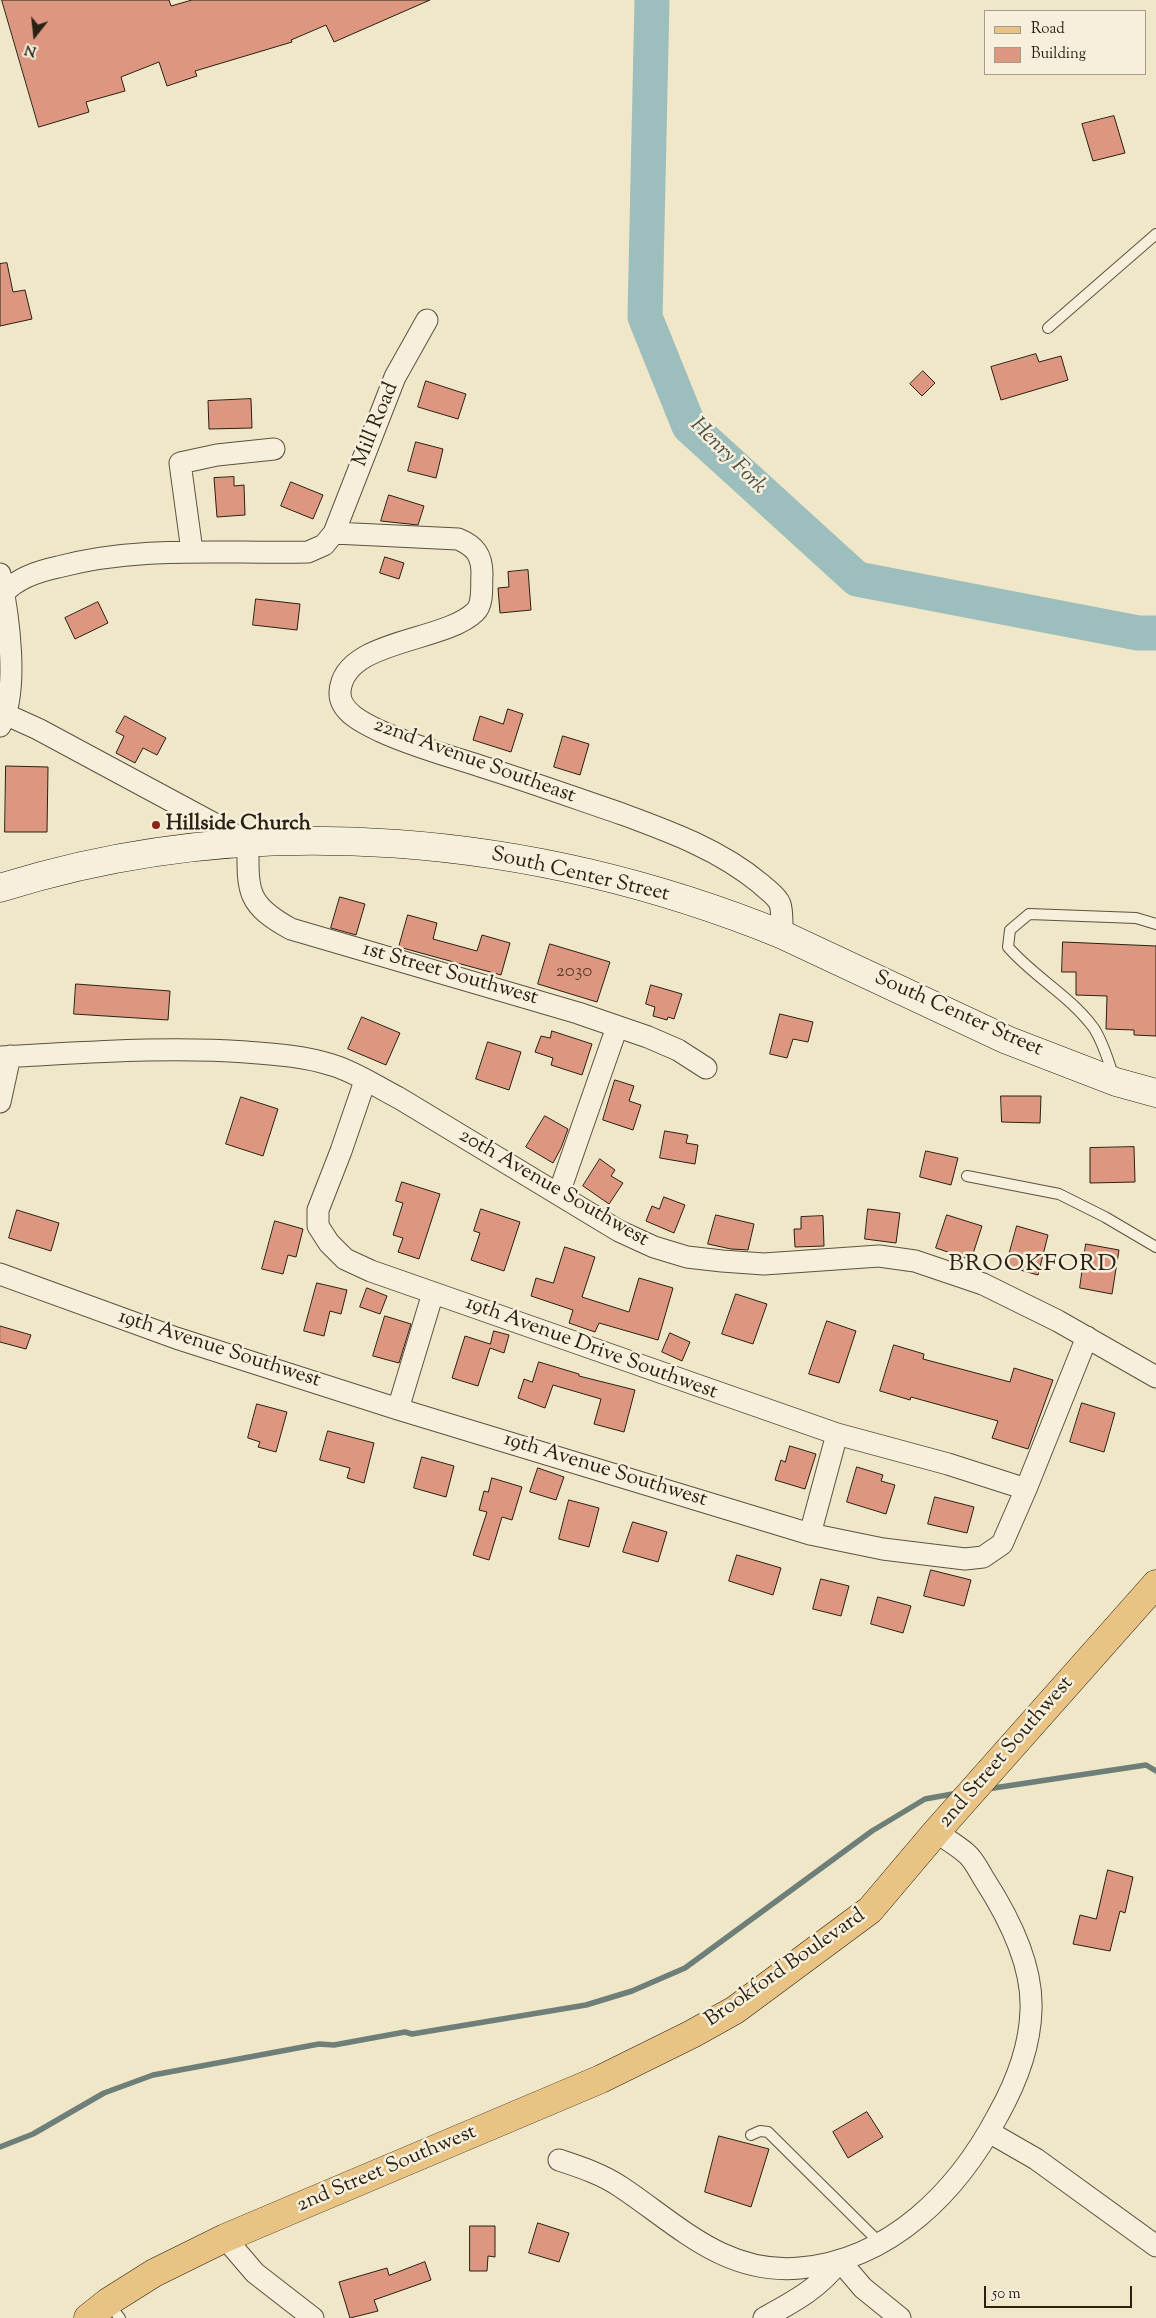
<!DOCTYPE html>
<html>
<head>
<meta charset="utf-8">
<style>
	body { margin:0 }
	#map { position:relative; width:1156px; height:2318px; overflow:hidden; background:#f0e6c8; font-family:"Sorts Mill Goudy",serif }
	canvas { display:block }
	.legend { position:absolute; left:984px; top:10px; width:162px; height:65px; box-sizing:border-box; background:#f5efdb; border:1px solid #a49c8b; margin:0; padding:6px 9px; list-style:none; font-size:15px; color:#2a2013 }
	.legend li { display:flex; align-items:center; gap:10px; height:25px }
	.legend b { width:25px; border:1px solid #a49c8b }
	.north { position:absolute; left:10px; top:10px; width:50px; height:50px; -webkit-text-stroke:4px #f5efdb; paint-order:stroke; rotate:196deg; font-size:14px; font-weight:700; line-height:20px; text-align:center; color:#2a2013 }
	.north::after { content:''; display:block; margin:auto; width:18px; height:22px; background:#2a2013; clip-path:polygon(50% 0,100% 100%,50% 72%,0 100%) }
	.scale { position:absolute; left:984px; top:2286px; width:148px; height:22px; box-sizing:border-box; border:2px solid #2a2013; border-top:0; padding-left:6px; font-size:15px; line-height:18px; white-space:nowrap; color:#2a2013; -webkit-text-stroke:4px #f5efdb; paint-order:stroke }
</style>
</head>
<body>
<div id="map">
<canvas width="1156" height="2318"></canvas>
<ul class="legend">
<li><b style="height:6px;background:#e8c384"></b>Road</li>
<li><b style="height:14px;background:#dd9780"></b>Building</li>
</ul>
<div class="north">N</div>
<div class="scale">50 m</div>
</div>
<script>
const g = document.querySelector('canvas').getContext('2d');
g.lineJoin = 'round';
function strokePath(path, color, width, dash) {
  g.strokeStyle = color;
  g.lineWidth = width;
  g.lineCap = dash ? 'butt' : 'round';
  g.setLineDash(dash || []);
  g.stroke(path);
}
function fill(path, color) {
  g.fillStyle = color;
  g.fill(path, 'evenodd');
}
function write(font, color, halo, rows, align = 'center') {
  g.font = font + ' "Sorts Mill Goudy",serif';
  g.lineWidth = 5;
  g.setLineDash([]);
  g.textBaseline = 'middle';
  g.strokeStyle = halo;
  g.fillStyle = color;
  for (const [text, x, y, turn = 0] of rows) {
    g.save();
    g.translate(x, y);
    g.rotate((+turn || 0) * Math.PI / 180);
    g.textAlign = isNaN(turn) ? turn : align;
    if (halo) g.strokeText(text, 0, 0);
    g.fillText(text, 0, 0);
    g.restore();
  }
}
strokePath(new Path2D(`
	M987,1789l159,-24 10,6
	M0,2147l33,-13 71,-41 49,-18 166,-31 15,1 71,-13 7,2 174,-29 46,-14 53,-23 187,-137 53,-32 33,-6`), '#6e7f79', 5.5);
strokePath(new Path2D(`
	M652,0l-7,317 44,109 168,153 281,54h18`), '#9cbebd', 35);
const building = new Path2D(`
	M2,0h167l2,6 21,-6h238l-96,42 -8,-17 -35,15 1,2 -97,29 2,5 -30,10 -8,-24 -38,15 4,14 -39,11 3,10 -50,15z
	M1114,116l11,37 -32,8 -11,-37z
	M7,263l6,29 12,-2 7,29 -32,7v-62z
	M1036,354l3,8 22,-6 7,24 -67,20 -10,-33z
	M923,371l12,12 -13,13 -12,-12z
	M426,381l40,13 -8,25 -40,-12z
	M251,399l1,29 -43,1 -1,-28z
	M416,442l27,7 -7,29 -28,-7z
	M234,477v9l10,-1 1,30 -28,2 -3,-39z
	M291,482l32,13 -10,24 -32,-13z
	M389,495l35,11 -6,19 -37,-4z
	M385,557l19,6 -5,16 -19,-6z
	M528,570l3,40 -31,3 -2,-25 11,-1 -1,-15z
	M256,599l44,5 -3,26 -44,-5z
	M98,602l10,21 -33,16 -10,-21z
	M508,709l15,5 -12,38 -38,-12 7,-24 23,8z
	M125,716l41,22 -9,17 -14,-7 -8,15 -19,-10 8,-17 -8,-4z
	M563,736l26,8 -9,31 -26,-8z
	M6,766l42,1 -1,65h-42z
	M340,897l25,7 -9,31 -25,-7z
	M408,915l29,8 -4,16 44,12 5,-16 28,8 -9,32 -102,-28z
	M1063,942l93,4v90l-22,-1v-5l-28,-1 1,-33 -31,-1v-23h-14z
	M550,944l60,18 -13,40 -59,-18z
	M76,984l94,7 -2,29 -94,-6z
	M651,985l31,9 -8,25 -6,-2 -1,3 -14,-4 2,-9 -9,-3z
	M780,1014l33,8 -5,20 -15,-3 -6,19 -17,-4z
	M362,1017l38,16 -14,32 -38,-16z
	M552,1031l40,13 -10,31 -31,-10 2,-7 -18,-6 6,-16 9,2z
	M488,1042l33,10 -12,38 -33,-11z
	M615,1080l19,6 -5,15 12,4 -8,25 -30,-10z
	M1001,1096h40l-1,27 -38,-1z
	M241,1097l37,12 -15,47 -37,-12z
	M545,1116l23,13 -7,19 -8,15 -27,-16z
	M665,1131l23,4 -2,8 12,2 -3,19 -35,-6z
	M1134,1147l1,35 -45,1v-35z
	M926,1151l32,7 -7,27 -31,-8z
	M600,1159l15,11 -4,6 12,7 -14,21 -26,-18z
	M402,1182l38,12 -21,65 -21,-7 5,-14 -10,-3 10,-32 -7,-2z
	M664,1197l21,8 -11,28 -28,-12 6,-15 7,3z
	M481,1209l39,13 -16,49 -33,-11 9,-27 -6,-2z
	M868,1209l32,4 -4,30 -31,-4z
	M17,1210l42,13 -8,28 -42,-13z
	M716,1215l38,9 -6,26 -17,-1 -23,-5z
	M947,1215l35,11 -11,34 -35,-12z
	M823,1216l1,30 -29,1 -1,-18h7v-12z
	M275,1221l28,8 -7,28 -8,-2 -5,19 -21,-5z
	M1017,1226l31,9 -10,40 -32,-9z
	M1086,1244l33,6 -7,44 -32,-6z
	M565,1247l30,10 -13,40 47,15 10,-34 34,10 -15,52 -59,-17 -4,9 -26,-9 4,-13 -42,-14 5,-18 17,5z
	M317,1283l30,7 -6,24 -11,-3 -6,25 -20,-5z
	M367,1288l20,8 -7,18 -20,-7z
	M736,1294l31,10 -14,40 -31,-10z
	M385,1316l26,8 -12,39 -26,-7z
	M827,1321l29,10 -17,52 -30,-9z
	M0,1326l31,9 -5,14 -26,-7z
	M494,1331l15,4 -5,18 -14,-5 -12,38 -26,-8 13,-42 25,8z
	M670,1333l20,9 -8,19 -20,-9z
	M894,1345l30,9 -1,5 87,23 4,-14 39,12 -25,69 -36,-11 6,-17 -87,-24 -1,3 -30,-9z
	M539,1362l40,12v2l56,14 -11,42 -30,-8 7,-25 -48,-14 -8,23 -27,-10 6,-19 8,3z
	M1082,1403l33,10 -11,39 -34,-10z
	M257,1404l30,8 -11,40 -18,-5 2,-5 -12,-4z
	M328,1431l46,12 -10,40 -17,-5 3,-10 -30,-8z
	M790,1446l26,8 -11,35 -30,-9 6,-20 4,2z
	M422,1457l32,9 -8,31 -32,-9z
	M857,1467l26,8 -2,6 14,4 -9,29 -39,-12z
	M538,1468l26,9 -8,23 -26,-8z
	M492,1478l30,9 -10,33 -10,-3 -13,43 -16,-5 14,-43 -8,-2 5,-19 4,1z
	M935,1497l39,10 -7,26 -39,-9z
	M569,1500l30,8 -10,39 -30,-8z
	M633,1522l34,10 -9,30 -35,-10z
	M737,1555l44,13 -8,27 -44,-14z
	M931,1570l40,10 -7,26 -40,-10z
	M821,1579l28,7 -8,30 -28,-7z
	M878,1597l33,9 -8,27 -32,-9z
	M1108,1870l25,7 -8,36 -5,-2 -10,40 -37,-7 7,-29 16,4z
	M867,2112l16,25 -35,21 -15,-26z
	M719,2136l50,13 -18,58 -46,-15z
	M538,2223l31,10 -10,29 -30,-9z
	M470,2226h25v31l-7,-1 -1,15h-17z
	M425,2262l6,18 -57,20 4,11 -28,7 -11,-36 48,-14 2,7z`);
fill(building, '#dd9780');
strokePath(building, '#2a2013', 1);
const lane = new Path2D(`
	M1048,328l108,-94
	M1114,1077c-6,-16 -11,-36 -21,-50 -24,-32 -59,-50 -85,-80l2,-17 19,-16 107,4 20,6
	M967,1176l92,18 46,23 51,30
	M751,2135l9,-4 8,1 112,111
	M108,2303l12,15`);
const street = new Path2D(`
	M334,533l61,-156 32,-57
	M192,551l-12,-88 37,-8 57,-6
	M0,574c8,38 20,119 0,152
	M4,593c13,-15 35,-22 54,-26 82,-22 166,-13 250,-15l16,-7 10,-12 124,6c17,7 24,16 24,35 -1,11 2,30 -7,38 -32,31 -132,27 -135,80 -1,20 25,32 40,39 32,15 66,24 100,35 48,15 95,32 142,48 49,18 98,36 139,70 6,6 16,12 19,20 3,9 1,21 3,31
	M7,715l31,14 210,113c0,48 -3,62 43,87l287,84 70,24 30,13 28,18
	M0,1057c82,-4 164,-11 246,-5 28,2 59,4 86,13 24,7 45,22 67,33l220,133 35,16 33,10 35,4 42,3 115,-8 36,5 68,23 75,37 98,56
	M365,1081l-24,70 -23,59v16l11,17 16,16 26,12 466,163 111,30 78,25
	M0,1102l10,-46
	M559,1193l58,-166
	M0,1274l176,64 222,71 412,125 73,15 82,10 18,-2 19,-13 24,-55 61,-152
	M398,1409l35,-116
	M810,1534l27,-100
	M989,2132l47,27 120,87
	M559,2160c21,7 43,14 62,27 57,38 104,88 179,81 91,-8 158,-77 198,-153 18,-32 32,-68 33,-105 2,-46 -23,-94 -47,-131 -5,-8 -10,-19 -17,-25 -9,-8 -21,-15 -31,-22
	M225,2238l30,35 58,45
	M840,2261l23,27 37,30
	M764,2318c31,-17 54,-29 76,-57`);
const secondary = new Path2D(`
	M0,888c255,-81 537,-53 783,47l224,105 109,42 40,11`);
const primary = new Path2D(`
	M88,2318l20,-16 46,-29 71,-35 376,-159 91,-45 43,-24 135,-100 66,-78 220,-248`);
strokePath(lane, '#5c5240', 12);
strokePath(street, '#5c5240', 23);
strokePath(secondary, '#2a2013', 29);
strokePath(primary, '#2a2013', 29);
strokePath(lane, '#f5efdb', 10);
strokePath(street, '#f5efdb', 21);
strokePath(secondary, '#f5efdb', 28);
strokePath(primary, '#e8c384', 28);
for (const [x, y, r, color] of [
	[156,825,5,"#8f2418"]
]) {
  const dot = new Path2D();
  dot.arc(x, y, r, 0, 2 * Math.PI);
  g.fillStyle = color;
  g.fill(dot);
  strokePath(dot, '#f5efdb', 2);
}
write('19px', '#573e2e', null, [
	["2030",574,973]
]);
write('21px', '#2a2013', '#f5efdb', [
	["Mill Road",377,425,-68],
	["22nd Avenue Southeast",474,762,20],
	["South Center Street",580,876,13],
	["1st Street Southwest",450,975,16],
	["South Center Street",958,1015,24],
	["20th Avenue Southwest",553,1189,30],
	["19th Avenue Drive Southwest",591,1349,20],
	["19th Avenue Southwest",219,1350,18],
	["19th Avenue Southwest",605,1471,17],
	["2nd Street Southwest",1007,1753,-49],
	["Brookford Boulevard",786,1969,-35],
	["2nd Street Southwest",387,2170,-23]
]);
write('bold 21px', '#2a2013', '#f5efdb', [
	["Hillside Church",166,825]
], 'left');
write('italic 22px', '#4c4f46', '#f5efdb', [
	["Henry Fork",727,457,45]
]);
g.letterSpacing = '1px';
write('24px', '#2a2013', '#f5efdb', [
	["BROOKFORD",1033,1266]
]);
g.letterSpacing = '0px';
</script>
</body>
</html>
